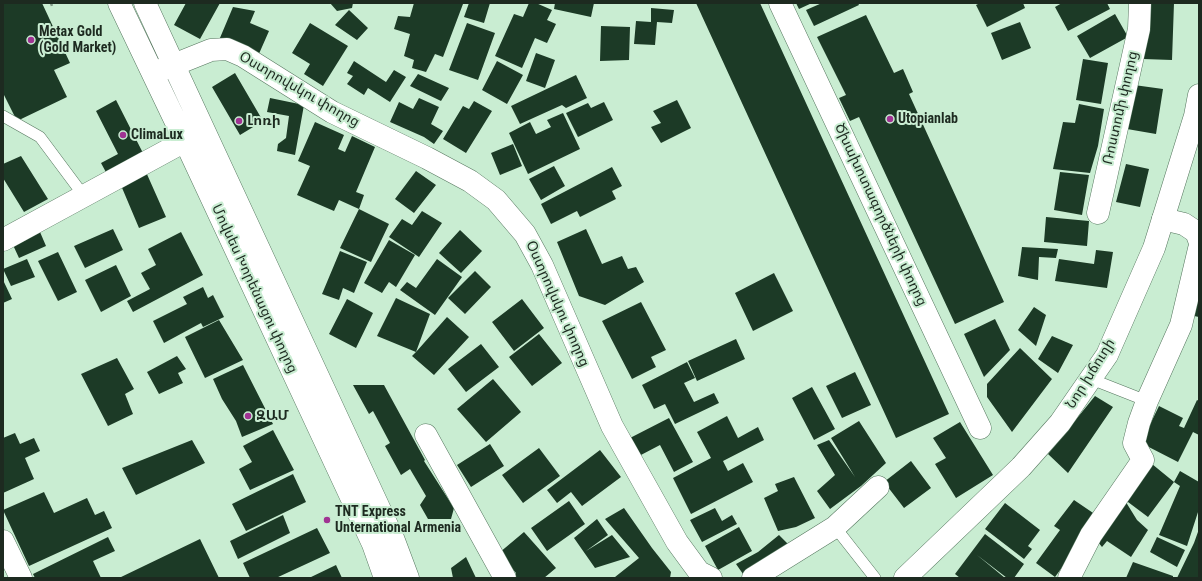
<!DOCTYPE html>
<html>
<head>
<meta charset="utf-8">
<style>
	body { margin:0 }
	#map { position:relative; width:1202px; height:581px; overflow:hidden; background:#c9edd2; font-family:"Roboto Condensed",sans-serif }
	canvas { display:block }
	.frame { position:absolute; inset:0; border:4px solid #1d2a20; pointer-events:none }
</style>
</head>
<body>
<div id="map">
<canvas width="1202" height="581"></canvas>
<div class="frame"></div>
</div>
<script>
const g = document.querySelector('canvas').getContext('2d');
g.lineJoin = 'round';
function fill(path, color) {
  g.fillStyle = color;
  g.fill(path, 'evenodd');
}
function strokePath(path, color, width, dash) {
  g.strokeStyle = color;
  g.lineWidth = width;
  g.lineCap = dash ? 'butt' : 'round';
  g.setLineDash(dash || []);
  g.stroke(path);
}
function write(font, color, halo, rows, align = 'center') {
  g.font = font + ' "Roboto Condensed","Noto Sans Armenian",sans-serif';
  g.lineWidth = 4;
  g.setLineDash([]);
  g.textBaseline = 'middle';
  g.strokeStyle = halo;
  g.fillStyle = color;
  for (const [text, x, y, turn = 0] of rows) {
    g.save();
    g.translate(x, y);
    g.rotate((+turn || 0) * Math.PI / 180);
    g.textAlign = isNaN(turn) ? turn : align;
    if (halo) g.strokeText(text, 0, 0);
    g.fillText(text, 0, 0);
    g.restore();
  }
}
fill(new Path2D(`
	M3,3h39l28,60 -16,7 13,27 -50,24 -14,-28z
	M186,3h34l-20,36 -26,-14z
	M330,3h23l-1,5 -15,3z
	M414,3l49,1 -20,53 -8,-3 -9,18 -14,-4 2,-8 -10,-4 6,-22 -16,-5 4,-13 12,1z
	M469,3h21l-6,20 -20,-6z
	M529,3h7l16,7 -5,10 9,4 -9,19 -12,-5 -13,30 -27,-12 19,-42 9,3z
	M555,3h39l-3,14 -37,-8z
	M696,3h64l189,411 -53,24z
	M796,3h16l-13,6z
	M822,3h36l1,2 -45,21 -8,-16z
	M980,3h43l2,5 -38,19 -11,-22z
	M1062,3h45l3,6 -42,22 -13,-24z
	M1145,3h29l-2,57 -29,-1z
	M233,7l22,4 -5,12 19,8 -11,25 -41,-11z
	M651,8l23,2 -2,13 -15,-1 -2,23 -21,-1 2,-23 15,1z
	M349,10l19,18 -11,12 -22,-15z
	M1115,14l13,23 -38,21 -13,-22z
	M866,15l28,58 9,-4 10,23 -4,2 95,208 -49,22 -96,-207 -9,4 -11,-23 7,-3 -29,-58z
	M1020,22l11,26 -29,12 -11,-27z
	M310,23l38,23 -25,40 -19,-12 6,-10 -18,-11z
	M467,23l28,10 -17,47 -29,-10z
	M601,26l29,1 -1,33 -29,1z
	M536,53l19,7 -10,28 -19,-7z
	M1083,59l25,4 -7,41 -25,-4z
	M354,61l32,21 8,-12 12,7 -16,25 -22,-14 -4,7 -17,-11 6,-8 -6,-3z
	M497,61l26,14 -16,29 -25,-14z
	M235,73l28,48 -23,14 -28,-48z
	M418,74l31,14 -8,13 -31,-15z
	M576,75l11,23 -21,10 -4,-3 -42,19 -9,-18z
	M1134,85l29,4 -7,45 -29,-5z
	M270,98l34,7 -9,50 -18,-4 1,-7 8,-6 3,-22 -22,-4z
	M419,98l20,9 -8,17 12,7 -9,13 -10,-7 -34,-15 9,-20 14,7z
	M116,100l29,57 -37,19 -7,-13 17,-9 -22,-43z
	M677,100l14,28 -30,15 -10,-16 10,-4 -8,-12z
	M474,101l18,10 -26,42 -23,-14 20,-33 6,3z
	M604,102l9,18 -35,17 -12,-24 22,-10 3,5z
	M1079,104l25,5 -6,37 -8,27 -37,-4 10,-47 12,1z
	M563,113l17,36 -52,25 -19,-41 21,-11 6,12 15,-7 -4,-7z
	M315,122l29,13 -6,14 7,3 7,-16 23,11 -19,45 8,3 -5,14 -20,-9 -5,11 -37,-16 13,-29 -12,-5z
	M513,144l9,22 -22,9 -9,-22z
	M21,156l27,43 -24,13 -21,-34v-14z
	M1126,164l23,5 -9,38 -24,-5z
	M554,166l11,20 -24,14 -12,-21z
	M612,167l10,19 -10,5 4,8 -36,18 -3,-6 -26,13 -10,-20z
	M416,171l20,14 -22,28 -19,-14z
	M146,172l20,45 -27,11 -19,-45z
	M1060,172l29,3 -7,40 -28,-5z
	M359,209l30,15 -18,38 -31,-14z
	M422,211l20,12 -23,34 -30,-20 13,-18 10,6z
	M1046,217l43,4 -2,25 -43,-4z
	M113,229l10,21 -38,18 -11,-22z
	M586,229l16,35 20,-8 6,13 8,-2 8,15 -39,23 -26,-9 -22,-54z
	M460,230l22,21 -21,22 -22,-20z
	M40,232l6,14 -27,12 -6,-13z
	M181,232l22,43 -70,37 -6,-11 23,-12 -9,-16 15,-8 -8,-16z
	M389,240l26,15 -19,32 -7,-5 -7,11 -18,-10z
	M1022,247l36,2 -2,9 -17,-1 -1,23 -20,-4z
	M1096,250l17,2 -6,36 -52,-7 4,-22 35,5z
	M340,251l27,11 -13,31 -11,-5 -4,12 -17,-6z
	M58,252l19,40 -19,9 -20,-40z
	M27,259l8,18 -24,9 -8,-17z
	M437,259l25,18 -27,38 -35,-25 7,-8 9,6z
	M116,265l15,31 -30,16 -16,-32z
	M475,271l16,16 -26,27 -17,-16z
	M774,273l19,38 -40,20 -18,-38z
	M3,280l9,19 -9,4z
	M203,287l5,11 5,-3 11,22 -21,10 -2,-4 -37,20 -11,-22 34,-17 -4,-7z
	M1198,297h1v20l-5,-1z
	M396,298l34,16 -14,38 31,-35 22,20 -35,38 -22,-19 4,-4 -39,-16z
	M347,299l26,14 -17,35 -27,-14z
	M522,299l22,29 -30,23 -22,-29z
	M641,302l25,48 -15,7 5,10 -24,12 -30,-58z
	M1034,307l12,8 -10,31 -18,-16z
	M995,319l15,31 -26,27 -20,-43z
	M219,320l24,40 -38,18 -20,-41z
	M539,334l23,29 -30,23 -23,-29z
	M1052,336l21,9 -15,28 -20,-14z
	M736,339l9,20 -48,22 -9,-20z
	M481,344l18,23 -33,25 -18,-23z
	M1020,348l32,31 -40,53 -25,-35v-13z
	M177,356l9,13 -8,4 5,10 -24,11 -12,-22z
	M117,358l17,31 -9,5 8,20 -25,12 -27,-52z
	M687,362l8,16 -11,5 10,19 20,-9 5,10 -44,21 -10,-20 -11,5 -12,-24z
	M243,365l30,59 -31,13 -6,-16 -14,-22 -9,-20z
	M855,372l16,33 -29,13 -16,-32z
	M493,379l28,33 -35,30 -29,-33z
	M353,385h31l41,75 -1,1 30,47 -3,11h-23l-8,-14 6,-9 -16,-27 -9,6 -16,-29 5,-3 -17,-32 -4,3z
	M812,387l23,42 -21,11 -22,-42z
	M1095,396l18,11 -45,66 -20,-19z
	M1197,400l2,1v34l-6,-3 -15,30 -37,-19 18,-37 24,12 -4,8 5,2z
	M727,416l11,22 20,-11 6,13 -41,21 5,10 15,-8 10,19 -62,32 -18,-36 38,-20 -14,-26z
	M669,418l24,44 -19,10 -14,-27 -21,11 -9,-18z
	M859,421l27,42 -25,23 -31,23 -13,-18 18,-16 -18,-30 12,-5 26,37 -24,-39z
	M960,422l33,53 -37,23 -21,-34 11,-6 -13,-20z
	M273,430l21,40 -44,20 -11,-21 13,-7 -9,-16z
	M15,433l5,11 14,-6 6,13 -15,7 9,21 -31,14v-55z
	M192,440l13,23 -69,32 -14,-27z
	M490,444l14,22 -33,21 -14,-22z
	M539,448l21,28 -37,27 -21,-28z
	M600,450l21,27 -39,29 -11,-14 -14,11 -10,-13z
	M911,461l20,27 -27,20 -20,-26z
	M1152,464l22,18 6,-11 19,11v27l-12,37 -28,-11 21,-49 -6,-4 -26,35 -24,-18z
	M293,474l13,28 -60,29 -14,-27z
	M794,477l21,41 -19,9 -18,4 -14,-33 14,-7 -3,-7z
	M44,492l10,21 33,-15 8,17 9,-4 8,17 -83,38 -26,-56z
	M1124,499l13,21 11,10 -17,27 -24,-16 -5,6 -8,-10z
	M1074,500l25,17 -44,60 -19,-14 24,-33 -6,-4z
	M569,501l16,23 -38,27 -16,-23z
	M1005,503l35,27 -12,16 4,3 -8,10 -39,-30z
	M624,508l28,40 19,24 -1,6 -55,-1 24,-19 -34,-39z
	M715,508l7,13 10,-6 5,9 -35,18 -12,-22z
	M283,515l7,18 -52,26 -8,-18z
	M597,519l11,16 -22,16 26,-16 18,22 -35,11 -21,-30z
	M739,527l13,24 -34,19 -13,-24z
	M317,528l13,25 -54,25h-26l-7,-15z
	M1199,529v49h-22l17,-35z
	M524,532l32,36 -12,10h-30l2,-5 -17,-20z
	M985,534l39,30 -10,14h-7l-30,-23 28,23h-45l-5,-4z
	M779,535l14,14 -50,25 -7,-10 22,-12z
	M108,537l7,14 -22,10 8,17h-66l-2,-4z
	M1157,537l28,13 -8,17 -27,-15z
	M200,539l19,39h-100z
	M466,557l10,21h-23l-2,-10z
	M1133,562l40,14v2h-47z
	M336,565l6,13h-33z`), '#1c3a26');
const lane = new Path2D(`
	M3,116l37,21 44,59
	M1091,379l56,22
	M835,527l40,51`);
const street = new Path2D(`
	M780,3l200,425
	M156,72l55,-22 16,-1 16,7 89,56 95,46 43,23 26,19 29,34 17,31 70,161 65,116 22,30 12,6
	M1098,213l41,-184 1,-26
	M1163,219l21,5 12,8 3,8
	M3,240l182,-99
	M426,435l79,143
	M3,541l18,37
	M753,578l82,-51 43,-40
	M1069,578l22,-43 52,-75 -9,-17 5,-20 8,-22 34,-76 18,-76`);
const secondary = new Path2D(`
	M119,3l66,138 188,403 12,34
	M145,3l248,535 15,40
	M905,578l116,-111 39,-44 47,-68 47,-107 41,-132 4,-21`);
strokePath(lane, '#55765e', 12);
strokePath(street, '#55765e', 23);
strokePath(secondary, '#55765e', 23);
strokePath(new Path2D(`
	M51,3l1,3`), '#7f9986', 2.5, [3, 2]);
strokePath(lane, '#fff', 11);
strokePath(street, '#fff', 22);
strokePath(secondary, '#fff', 22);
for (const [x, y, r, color] of [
	[31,40,4,"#a03393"],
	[890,119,4,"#a03393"],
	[239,121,4,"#a03393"],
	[123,135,4,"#a03393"],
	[248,416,4,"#a03393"],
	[327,520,4,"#a03393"]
]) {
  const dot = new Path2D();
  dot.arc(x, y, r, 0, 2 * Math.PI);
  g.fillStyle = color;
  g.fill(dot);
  strokePath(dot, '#c9edd2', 1.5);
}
write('bold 14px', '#1d2a20', '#c9edd2', [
	["Metax Gold",39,32],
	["(Gold Market)",39,48],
	["Utopianlab",898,119],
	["Լոռի",247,121],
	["ClimaLux",131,135],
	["ԶԱՄ",256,416],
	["TNT Express",335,512],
	["Unternational Armenia",335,528]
], 'left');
write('14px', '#1d2a20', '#c9edd2', [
	["Օստրովսկու փողոց",299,90,30],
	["Ռոստոմի փողոց",1121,108,-77],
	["Ծխախոտագործների փողոց",880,215,65],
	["Մովսես Խորենացու փողոց",254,289,65],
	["Օստրովսկու փողոց",557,304,66],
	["Նոր խճուղի",1091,374,-58]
]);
</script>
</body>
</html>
